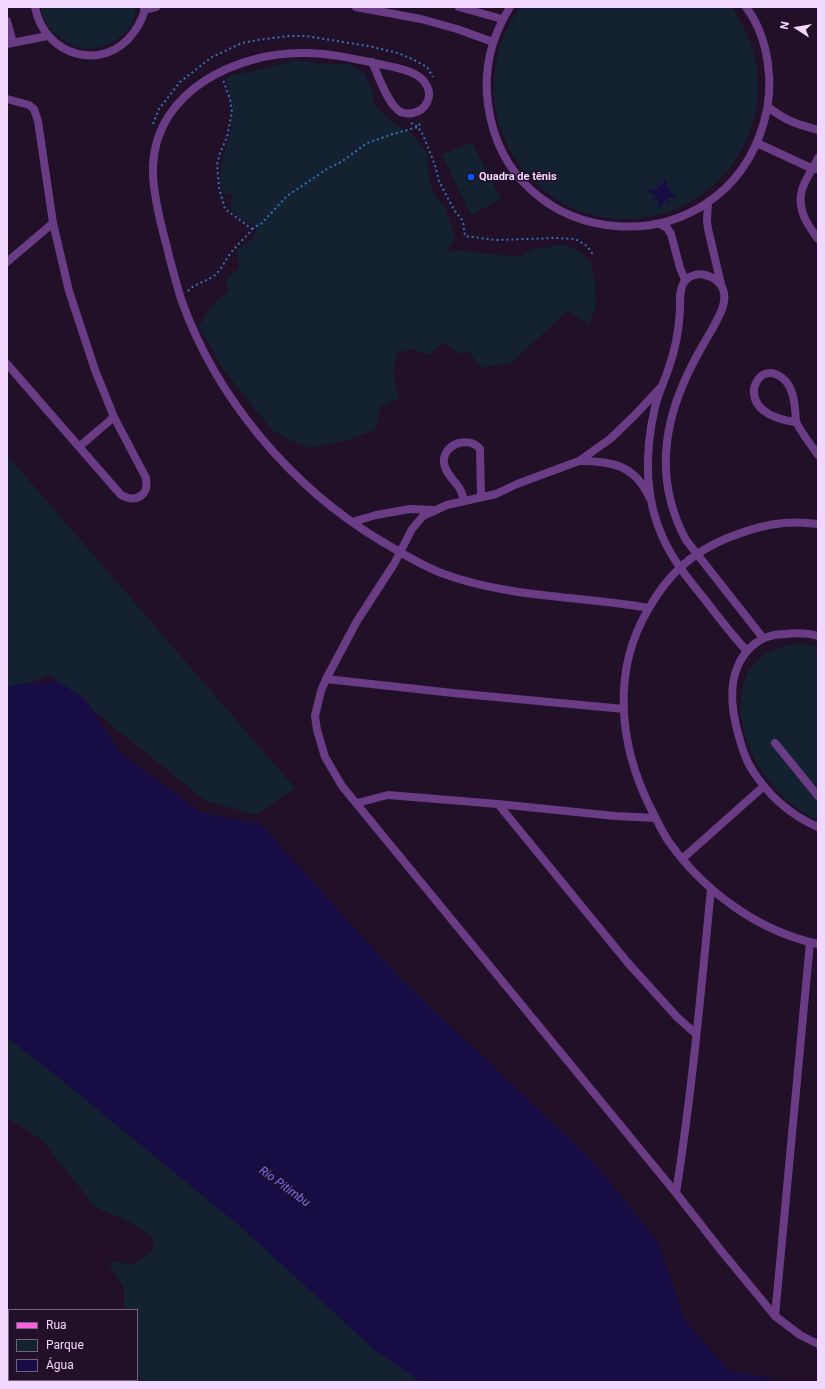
<!DOCTYPE html>
<meta charset="utf-8">
<style>
body{margin:0}
#map{position:relative;width:825px;height:1389px;overflow:hidden;background:#211027;font-family:Roboto,sans-serif}
canvas{display:block}
.frame{position:absolute;inset:0;border:8px solid #f2d7fe;pointer-events:none}
.legend{position:absolute;left:8px;top:1309px;width:130px;height:72px;box-sizing:border-box;background:#211027;border:1px solid #75607d;margin:0;padding:5px 7px;list-style:none;font-size:12px;color:#f2d7fe}
.legend li{display:flex;align-items:center;gap:8px;height:20px}
.legend b{width:20px;border:1px solid #75607d}
.north{position:absolute;left:777px;top:8px;width:40px;height:40px;-webkit-text-stroke:3px #211027;paint-order:stroke;rotate:282deg;font-size:11px;font-weight:700;line-height:16px;text-align:center;color:#f2d7fe}
.north::after{content:'';display:block;margin:auto;width:14px;height:18px;background:#f2d7fe;clip-path:polygon(50% 0,100% 100%,50% 72%,0 100%)}
</style>
<div id="map">
<canvas width="825" height="1389"></canvas>
<div class="frame"></div>
<ul class="legend">
<li><b style="height:5px;background:#fb61dc"></b>Rua</li>
<li><b style="height:11px;background:#132131"></b>Parque</li>
<li><b style="height:11px;background:#180c44"></b>Água</li>
</ul>
<div class="north">N</div>
</div>
<script>
const g = document.querySelector('canvas').getContext('2d');
g.lineJoin = 'round';
function paint(path, color) {
  g.fillStyle = color;
  g.fill(path, 'evenodd');
}
function trace(path, color, width, dash) {
  g.strokeStyle = color;
  g.lineWidth = width;
  g.lineCap = dash ? 'butt' : 'round';
  g.setLineDash(dash || []);
  g.stroke(path);
}
function drawText(font, color, halo, rows, align = 'center') {
  g.font = font + ' Roboto,sans-serif';
  g.lineWidth = 3;
  g.setLineDash([]);
  g.textBaseline = 'middle';
  g.strokeStyle = halo;
  g.fillStyle = color;
  for (const [text, x, y, turn = 0] of rows) {
    g.save();
    g.translate(x, y);
    g.rotate((+turn || 0) * Math.PI / 180);
    g.textAlign = isNaN(turn) ? turn : align;
    if (halo) g.strokeText(text, 0, 0);
    g.fillText(text, 0, 0);
    g.restore();
  }
}
paint(new Path2D(`
 M42,7H137C135,13 134,19 131,25C121,42 96,53 76,47C69,45 61,38 55,34C48,27 41,18 42,7Z
 M521,7H732C743,24 752,42 756,62C770,142 710,217 628,219C599,220 570,211 547,193C523,174 505,148 498,119C489,80 496,38 521,7Z
 M295,60L321,64H349L365,74L373,93L375,106L398,126L411,133L426,151L430,183L435,196L446,209L455,238L447,251H464L520,257L533,249L545,248L560,244L576,249L590,260L595,280L596,306L589,325L568,311L511,363L481,368L469,352L460,354L443,342L429,355L413,349L397,353L393,374L399,398L381,406L375,430L344,441L311,448L289,440L272,430L223,369L199,326L212,305L228,292L226,279L239,268L237,249L252,240L256,231L253,224L245,222L230,210L232,195C230,195 226,194 224,193C211,184 231,137 232,125C233,109 231,94 226,79L232,75L264,69Z
 M472,142L501,199L471,215L442,155Z
 M7,455L295,788L256,815L206,801L49,675L7,692Z
 M801,644L818,647V821C795,810 775,791 761,770C730,722 728,647 801,644Z
 M7,1038L42,1064L240,1226L375,1350L421,1382H116L114,1380H137V1310H124V1288L108,1262L134,1264L154,1249L153,1238L130,1222L95,1207L41,1139L7,1118Z
 M7,1354L9,1356V1380H37L39,1382H7Z`), '#132131');
paint(new Path2D(`
 M666,178L667,189L674,186L669,191L678,197L667,198L670,205L665,200L659,209L658,198L651,201L656,196L647,190L658,189L656,182L660,187Z
 M57,681L85,699L121,753L201,812L261,824L399,977L593,1161L658,1242L685,1321L730,1371L771,1378L774,1382H421L375,1350L240,1226L42,1064L7,1038V688L13,685Z`), '#180c44');
trace(new Path2D(`
 M411,123L418,127L423,135L435,165L439,181L454,210L463,221L465,236L496,240L555,238L575,239L587,246L594,256
 M153,124L159,109L180,82L212,57L242,43L258,40L288,36H306L368,46L398,53L412,59L427,67L433,77
 M252,229L262,223L287,196L327,169L341,162L367,143L393,134L418,127L422,121
 M188,291C195,283 206,282 215,275C222,269 225,260 231,253C237,244 246,238 252,229L225,209L219,188L217,165L220,153L227,137L232,112L230,99L223,80`), '#3372b6', 2, [2, 3]);
trace(new Path2D(`
 M35,7C44,56 104,74 134,32C139,25 144,16 145,7
 M356,7L421,19L457,29L493,42
 M459,7L502,19
 M510,7C492,36 483,69 488,104C508,257 722,271 764,122C775,85 769,38 746,7
 M144,10L156,7
 M7,21L13,43
 M7,44L47,36
 M372,62C378,75 387,101 397,109C401,114 407,114 413,113C425,111 433,97 427,86C419,69 391,67 374,63C351,58 328,53 304,53C238,52 156,90 153,166C152,191 160,222 167,247C171,265 176,282 181,299C216,398 291,487 381,541C402,553 422,566 444,574C510,598 581,596 649,608
 M7,99L29,105L34,109L38,121L53,223L69,291L95,370L114,417L146,478C149,496 136,503 121,495L7,364
 M768,107C786,121 796,124 818,130
 M757,143L813,169H817
 M818,158C814,166 809,174 805,182C794,204 805,222 818,239
 M708,202L707,221L708,229L721,284
 M660,224L667,228L671,234L680,268L685,280
 M7,262L53,223
 M661,387L635,415L610,439L579,461L517,484L496,494L447,505L423,516L412,529L394,564L357,621L326,679L321,691L315,716L317,730L325,757L342,786L676,1193L723,1253L775,1316L800,1335L818,1344
 M796,422C780,420 755,413 754,393C753,387 757,380 761,376C765,373 771,372 775,374C790,379 794,395 795,409C796,413 795,418 796,421C798,428 813,448 818,455
 M80,446L114,417
 M580,461C611,461 635,465 649,497
 M464,501C463,497 462,493 460,489C455,481 445,473 444,463C442,444 469,435 480,449L481,497
 M352,522L376,515L410,509L433,510
 M818,524C784,519 757,526 725,539C690,554 668,575 649,608C611,671 619,745 651,809C657,820 662,832 669,842C705,892 758,931 818,944
 M818,636C808,633 795,633 785,634C772,634 761,638 752,646C726,670 730,706 739,737C742,748 745,758 751,768C767,794 790,815 818,827
 M747,651C732,635 719,618 706,601C690,581 673,561 663,538C644,497 645,450 655,407C658,394 664,382 668,370C675,351 679,330 680,310C680,300 679,290 684,282C695,268 717,275 723,289C725,295 725,300 723,306C721,314 717,319 714,326C704,343 693,361 685,380C661,433 658,488 686,540L763,638
 M326,679L453,693L624,709
 M775,743L818,796
 M357,803L388,795L498,804L615,816L655,818
 M498,804L628,963L677,1017L696,1034
 M682,859L764,786
 M676,1193C692,1092 701,991 711,889
 M775,1316L810,942`), '#693c85', 8);
trace(new Path2D(`
 M7,1314L9,1315
 M7,1333L9,1335
 M61,1380L63,1382
 M85,1380L87,1382`), '#fb61dc', 10);
for (const [x, y, r, color] of [
 [471,177,4,"#0856f9"]
]) {
  const dot = new Path2D();
  dot.arc(x, y, r, 0, 2 * Math.PI);
  g.fillStyle = color;
  g.fill(dot);
  trace(dot, '#211027', 1.5);
}
drawText('bold 11px', '#f2d7fe', '#211027', [
 ["Quadra de tênis",479,177]
], 'left');
drawText('italic 12px', '#7570fb', '#211027', [
 ["Rio Pitimbu",284,1187,36]
]);
</script>
